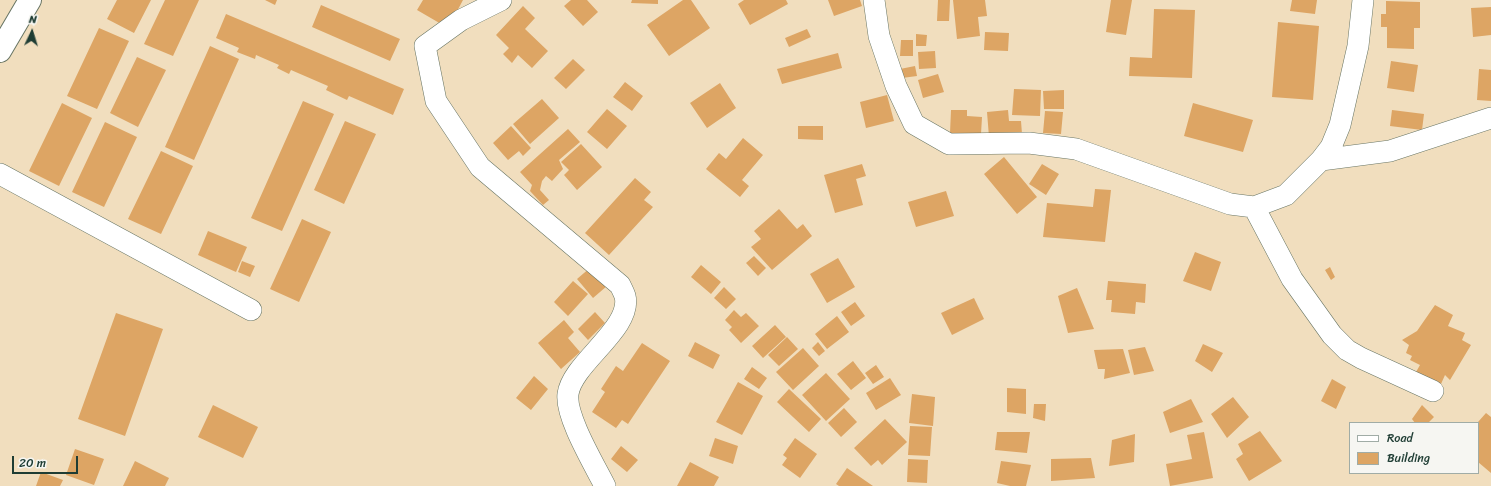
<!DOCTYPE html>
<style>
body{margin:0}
#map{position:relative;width:1491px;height:486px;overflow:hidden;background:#f1debe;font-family:Sriracha,sans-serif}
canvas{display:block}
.legend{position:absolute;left:1349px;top:422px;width:130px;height:52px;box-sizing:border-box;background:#f6f6f2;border:1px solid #a0aca6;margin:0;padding:5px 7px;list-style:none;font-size:12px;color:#1f3d34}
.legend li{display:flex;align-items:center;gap:8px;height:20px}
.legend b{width:20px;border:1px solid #a0aca6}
.north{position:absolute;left:12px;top:12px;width:40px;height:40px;-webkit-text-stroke:3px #f6f6f2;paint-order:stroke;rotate:4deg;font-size:11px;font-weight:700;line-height:16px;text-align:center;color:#1f3d34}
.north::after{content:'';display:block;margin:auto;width:14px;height:18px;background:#1f3d34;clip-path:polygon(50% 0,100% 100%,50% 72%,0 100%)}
.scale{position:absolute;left:12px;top:456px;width:66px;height:18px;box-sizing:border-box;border:2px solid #1f3d34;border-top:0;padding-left:5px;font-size:12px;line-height:14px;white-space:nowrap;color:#1f3d34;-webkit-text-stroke:3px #f6f6f2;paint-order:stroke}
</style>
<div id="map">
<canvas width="1491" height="486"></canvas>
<ul class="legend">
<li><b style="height:5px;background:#fff"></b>Road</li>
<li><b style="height:11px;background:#dda564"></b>Building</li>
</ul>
<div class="north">N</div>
<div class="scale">20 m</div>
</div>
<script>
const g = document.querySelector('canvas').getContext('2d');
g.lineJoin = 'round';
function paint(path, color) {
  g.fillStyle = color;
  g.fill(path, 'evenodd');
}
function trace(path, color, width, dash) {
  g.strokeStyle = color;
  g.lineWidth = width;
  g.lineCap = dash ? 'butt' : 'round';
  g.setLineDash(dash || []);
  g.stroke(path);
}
paint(new Path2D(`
 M117,0H151L134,33L107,19Z
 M165,0H199L173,56L144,44Z
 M265,0H277L275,5Z
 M423,0H463L448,28L417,10Z
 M571,0H587L598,12L583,26L564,6Z
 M632,0H658V4L631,3Z
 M683,0H691L710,28L669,56L647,25Z
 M744,0H786L788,4L750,25L738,4Z
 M828,0H860L862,6L834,16Z
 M938,0H950L949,21H937Z
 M953,0H985L987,16L978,17L980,36L957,39Z
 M1111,0H1132L1126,35L1106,32Z
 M1292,0H1317L1315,14L1290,11Z
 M1386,1L1420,2V28H1414V49L1387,48V27H1381V14H1386Z
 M321,5L400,39L390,61L312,27Z
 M523,6L535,18L525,29L548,51L532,68L518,55L512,63L503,54L509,48L496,35Z
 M1491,7V35L1473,37L1471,8Z
 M1154,9L1195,10L1192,78L1129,76L1130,57L1152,58Z
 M226,14L404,89L393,115L349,96L347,100L326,90L328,86L291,70L289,74L277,68L279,65L256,55L255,59L237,52L239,48L216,38Z
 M1278,22L1319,26L1313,100L1272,97Z
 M99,28L129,41L97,109L67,96Z
 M807,29L811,37L789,47L785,38Z
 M985,32L1009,33L1008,51L984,50Z
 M916,34L927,35L926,46H916Z
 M901,40H913V56H900Z
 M210,46L239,59L194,160L165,147Z
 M935,51L936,68L919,69L918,52Z
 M838,53L842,68L782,84L777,69Z
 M137,57L166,70L138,127L110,113Z
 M573,59L585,70L566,89L554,78Z
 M1391,61L1418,65L1414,92L1387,88Z
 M915,66L917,76L902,78L900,69Z
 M1479,69L1491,70V101L1477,100Z
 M938,74L944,92L923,98L918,80Z
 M625,82L643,96L632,111L613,97Z
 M720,83L736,108L707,128L690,103Z
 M1014,89L1041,90L1040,116L1012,115Z
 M1064,90V109H1044L1043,91Z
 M887,95L894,121L866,128L860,102Z
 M542,99L559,118L530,144L513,124Z
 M303,101L334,114L282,231L251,218Z
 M62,103L92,118L59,186L29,171Z
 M1193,103L1253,120L1243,152L1184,136Z
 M607,109L627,126L607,149L587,132Z
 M951,110H967V116L982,117L981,134L950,133Z
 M1008,110L1009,121H1021L1022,134L989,137L987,112Z
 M1392,110L1424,114L1422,130L1390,126Z
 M1045,111L1063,112L1061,134L1043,133Z
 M345,121L376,134L344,204L314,190Z
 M105,122L137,137L104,207L72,192Z
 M511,126L531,148L523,156L519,151L508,160L493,143Z
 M798,126H823V140L798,139Z
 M568,129L580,142L559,160L563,169L552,181L546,176L542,181L540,190L549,200L543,205L530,191L532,185L520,172Z
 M743,138L763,155L742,180L749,186L740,197L706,169L719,153L726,159Z
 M581,144L602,167L577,190L564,175L569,170L561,162Z
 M161,151L193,166L161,234L128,219Z
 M1004,157L1037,197L1017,214L984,174Z
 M862,164L866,176L856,179L863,205L835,213L824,175Z
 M1042,164L1059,174L1046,195L1029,184Z
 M635,178L651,192L644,200L653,207L609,255L585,233Z
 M1095,189L1111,190L1105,242L1043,237L1047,203L1093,207Z
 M946,191L954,216L916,227L908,202Z
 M779,209L797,229L803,224L812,236L772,270L751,247L761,239L754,231Z
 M302,219L331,232L299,302L270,289Z
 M208,231L247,247L236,272L198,255Z
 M1195,252L1221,262L1211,291L1183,281Z
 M754,256L766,268L758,276L746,263Z
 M838,258L855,287L827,303L810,274Z
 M242,261L255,266L250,277L238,272Z
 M701,265L721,282L711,294L691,277Z
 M591,267L607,286L593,298L577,279Z
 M1330,267L1335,277L1331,280L1325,270Z
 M573,281L588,294L568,316L554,302Z
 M1108,281L1146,284L1145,303L1136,302L1135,314L1111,312L1112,300H1106Z
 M724,287L736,299L726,309L714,298Z
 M1077,288L1094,329L1068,333L1058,296Z
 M974,298L984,319L952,335L941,313Z
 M855,302L865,316L851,326L841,312Z
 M1435,305L1453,315L1448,326L1465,333L1462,340L1471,345L1450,380L1445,375L1441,384L1416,372L1420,365L1410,360L1412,356L1406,353L1409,345L1402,340L1417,331Z
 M734,310L741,317L746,313L759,326L741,343L729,330L732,327L725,320Z
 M595,312L605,323L588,340L578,329Z
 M116,313L163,329L125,436L78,419Z
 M837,316L849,332L827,349L815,334Z
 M564,320L574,332L568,338L580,352L561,369L538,343Z
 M775,325L786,337L763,358L752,346Z
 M787,337L798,349L779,366L768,355Z
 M695,342L720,355L713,369L688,356Z
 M818,342L825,351L819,356L812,348Z
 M642,343L670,361L628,424L622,420L616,428L592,412L605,392L601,389L616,366L623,371Z
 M1203,344L1223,353L1212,372L1195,361Z
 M1145,347L1154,371L1134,375L1128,350Z
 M803,348L819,366L793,390L776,372Z
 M1123,349L1130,373L1104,379L1105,369H1098L1094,350Z
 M853,361L866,378L851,390L837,374Z
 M876,365L884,377L873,384L865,373Z
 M752,367L767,378L759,389L744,379Z
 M826,373L850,399L826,421L802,395Z
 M534,376L548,389L531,410L516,398Z
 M890,378L901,395L876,410L866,393Z
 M1332,379L1346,387L1336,409L1321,401Z
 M738,382L763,396L742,435L716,422Z
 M1007,388L1026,389V414L1007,412Z
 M789,389L821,419L809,432L777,402Z
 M912,394L935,397L933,426L909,423Z
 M1233,397L1249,417L1227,438L1211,414Z
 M1191,399L1203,422L1170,433L1163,412Z
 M1034,404H1046L1045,421L1033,418Z
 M213,405L258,427L243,458L198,437Z
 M1422,405L1434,417L1428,423H1415L1412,419Z
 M844,408L857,422L841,437L828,423Z
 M1486,413L1491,417V473L1478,462V422Z
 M885,419L907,442L882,465L878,460L871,466L854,448Z
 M910,426L932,427L930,456L908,455Z
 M1260,431L1282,461L1249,481L1236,459L1243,454L1238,444Z
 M997,432H1030L1027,453L995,450Z
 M1204,432L1213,478L1170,486L1166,464L1192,459L1187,435Z
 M1135,434L1134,462L1109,466L1112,440Z
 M715,438L738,446L733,464L709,456Z
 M795,438L817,454L800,478L782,465L787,458L783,455Z
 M621,446L638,460L627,472L611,459Z
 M75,449L104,459L94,485L66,475Z
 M1091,458L1095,478L1051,481V459Z
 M908,459L928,460L927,483L907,482Z
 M135,461L169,478L165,486H123Z
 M1001,461L1031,465L1026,486H1010L997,483Z
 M690,462L719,477L714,486H677Z
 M847,468L873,486H839L836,484Z
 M41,472L63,480L60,486H36Z`), '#dda564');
const street = new Path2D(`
 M501,0L461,20L425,46L436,101L480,167L620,285C622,289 624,293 625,296C633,328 572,363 568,394C565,416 594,464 605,486
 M874,0L879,36L896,86L914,124L949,144L1029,143L1076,149L1230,204L1254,207L1286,195L1321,160L1331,147L1340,125L1358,46L1363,0
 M1321,160L1390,151L1491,118
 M0,174L251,310
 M1254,207L1292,279L1332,335L1347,350L1361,358L1433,391`);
const secondary = new Path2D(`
 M0,51L30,0`);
trace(street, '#687564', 22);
trace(secondary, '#687564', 24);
trace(street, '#fff', 21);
trace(secondary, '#fff', 22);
</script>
